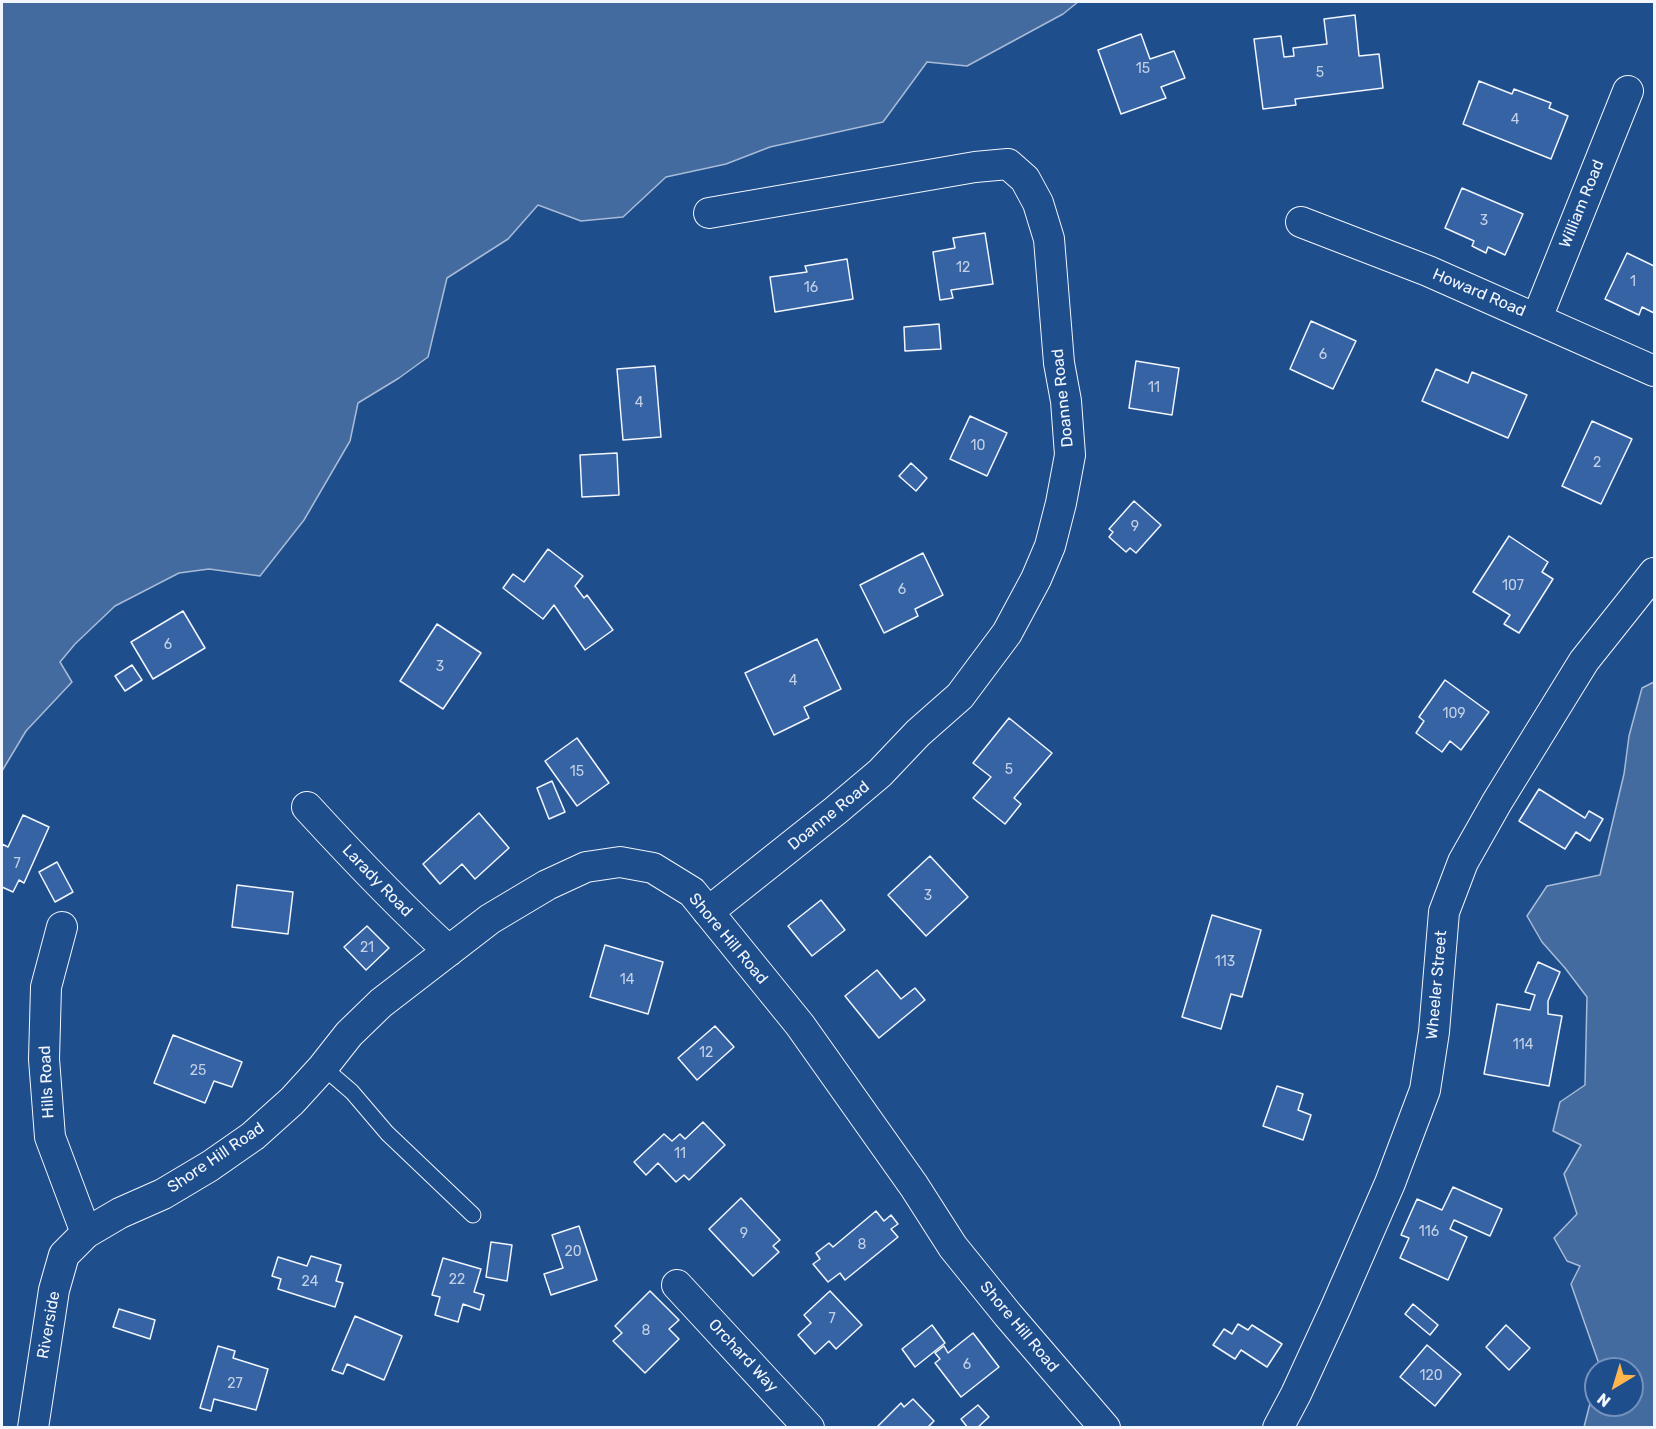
<!DOCTYPE html>
<style>
body{margin:0}
#map{position:relative;width:1656px;height:1429px;overflow:hidden;background:#1f4e8c;font-family:Rubik,sans-serif}
canvas{display:block}
.frame{position:absolute;inset:0;border:3px solid #f2f6ff;pointer-events:none}
.north{position:absolute;left:1584px;top:1357px;width:60px;height:60px;box-sizing:border-box;background:#1f4e8c;border:2px solid #7391ba;border-radius:50%;rotate:218deg;font-size:16px;font-weight:700;line-height:24px;text-align:center;color:#f2f6ff}
.north::after{content:'';display:block;margin:auto;width:21px;height:27px;background:#ffb74d;clip-path:polygon(50% 0,100% 100%,50% 72%,0 100%)}
</style>
<div id="map">
<canvas width="1656" height="1429"></canvas>
<div class="frame"></div>
<div class="north">N</div>
</div>
<script>
const g = document.querySelector('canvas').getContext('2d');
g.lineJoin = 'round';
function paint(path, color) {
  g.fillStyle = color;
  g.fill(path, 'evenodd');
}
function trace(path, color, width, dash) {
  g.strokeStyle = color;
  g.lineWidth = width;
  g.lineCap = dash ? 'butt' : 'round';
  g.setLineDash(dash || []);
  g.stroke(path);
}
function drawText(font, color, halo, rows, align = 'center') {
  g.font = font + ' Rubik,sans-serif';
  g.lineWidth = 4.5;
  g.setLineDash([]);
  g.textBaseline = 'middle';
  g.strokeStyle = halo;
  g.fillStyle = color;
  for (const [text, x, y, turn = 0] of rows) {
    g.save();
    g.translate(x, y);
    g.rotate((+turn || 0) * Math.PI / 180);
    g.textAlign = isNaN(turn) ? turn : align;
    if (halo) g.strokeText(text, 0, 0);
    g.fillText(text, 0, 0);
    g.restore();
  }
}
const water = new Path2D(`
 M2,2H1078L1063,14L967,66L927,62L883,122L770,147L726,164L666,177L623,217L581,221L538,205L508,239L447,278L428,357L399,378L358,403L350,441L304,520L260,576L209,569L179,573L115,606L75,644L60,662L72,682L26,731L2,771Z
 M1654,682V1427H1584L1596,1380V1405H1632V1369H1598L1599,1364L1571,1284L1580,1266L1567,1261L1554,1238L1577,1214L1564,1174L1581,1145L1553,1131L1560,1102L1585,1085L1587,997L1565,968L1542,942L1527,916L1547,886L1600,875L1624,774L1629,736L1642,688Z`);
paint(water, '#446ba0');
trace(water, '#a8bbd7', 1.5);
const building = new Path2D(`
 M1355,15L1359,56L1379,54L1383,88L1295,99L1296,105L1263,109L1254,39L1281,36L1284,57L1294,56L1293,48L1327,44L1324,19Z
 M1141,34L1150,59L1174,51L1185,78L1161,87L1166,98L1121,114L1098,50Z
 M1479,81L1512,94L1514,89L1551,103L1549,108L1568,116L1551,159L1463,124Z
 M1462,188L1523,214L1505,255L1488,247L1486,253L1472,246L1474,241L1445,228Z
 M985,233L993,284L951,290L953,298L940,300L933,252L955,248L953,238Z
 M1627,253L1654,266V313L1642,307L1639,315L1605,299Z
 M847,259L853,299L775,312L770,277L807,272L805,266Z
 M1311,321L1356,341L1333,389L1290,369Z
 M939,324L941,349L905,351L904,327Z
 M1136,361L1179,368L1172,415L1129,408Z
 M655,366L661,437L623,440L617,369Z
 M1436,369L1468,383L1472,372L1527,395L1508,438L1422,401Z
 M970,416L1007,433L987,476L950,459Z
 M1592,421L1632,439L1601,504L1562,486Z
 M617,453L619,495L582,497L580,455Z
 M911,463L927,478L916,491L899,476Z
 M1134,501L1161,525L1136,553L1130,548L1126,552L1109,537L1113,532L1109,529Z
 M1509,536L1548,562L1542,572L1553,579L1519,633L1504,624L1510,615L1473,592Z
 M548,549L583,576L575,586L584,598L587,595L613,630L585,650L554,605L543,619L503,588L513,574L524,582Z
 M923,553L943,595L915,609L918,616L884,633L860,585Z
 M183,611L205,648L153,679L131,642Z
 M437,624L481,653L443,709L400,681Z
 M817,639L841,689L804,707L809,718L774,735L745,673Z
 M132,665L142,680L125,691L115,676Z
 M1445,680L1489,712L1461,750L1450,741L1442,752L1416,733L1424,721L1419,717Z
 M1009,718L1052,753L1014,798L1021,804L1005,824L973,798L991,777L973,763Z
 M577,738L609,783L577,806L545,761Z
 M552,781L565,812L549,819L537,788Z
 M1539,789L1585,818L1589,811L1603,819L1590,841L1576,832L1565,849L1519,821Z
 M479,813L509,848L475,879L462,864L440,884L423,864Z
 M23,815L49,827L24,883L19,880L13,892L2,887V844L8,847Z
 M930,856L968,897L926,936L888,895Z
 M57,862L73,892L55,902L39,872Z
 M237,885L293,892L288,934L232,927Z
 M821,900L845,930L812,956L788,926Z
 M1212,915L1261,930L1242,997L1231,994L1221,1029L1182,1017Z
 M367,926L389,948L366,970L344,947Z
 M605,945L663,962L648,1014L590,997Z
 M1538,962L1560,972L1548,1001V1014L1562,1016L1549,1086L1484,1074L1497,1004L1530,1010L1535,995L1525,992Z
 M877,970L901,999L915,988L925,1000L879,1038L845,996Z
 M715,1026L734,1047L697,1080L678,1058Z
 M173,1035L242,1062L232,1087L214,1081L205,1103L154,1083Z
 M1277,1086L1303,1094L1298,1110L1311,1115L1303,1140L1263,1126Z
 M703,1122L725,1145L689,1180L684,1175L676,1182L658,1163L646,1175L634,1162L664,1134L672,1141L680,1134L685,1139Z
 M1453,1187L1502,1209L1490,1236L1454,1220L1450,1229L1467,1237L1448,1280L1400,1258L1409,1238L1401,1235L1417,1199L1442,1210Z
 M741,1198L780,1240L773,1246L779,1252L753,1276L709,1229Z
 M876,1211L884,1221L891,1215L898,1224L891,1229L898,1237L845,1280L840,1273L828,1282L813,1264L820,1259L816,1253L829,1243L833,1247Z
 M579,1226L597,1280L551,1295L544,1274L563,1268L552,1235Z
 M491,1242L512,1245L507,1281L486,1277Z
 M311,1256L341,1265L336,1281L343,1283L335,1307L278,1289L281,1279L272,1276L278,1257L307,1266Z
 M443,1258L481,1269L474,1292L484,1295L480,1310L463,1304L458,1322L435,1315L440,1297L432,1295Z
 M650,1291L679,1320L669,1329L679,1339L645,1373L613,1341L622,1333L615,1326Z
 M830,1291L862,1325L836,1349L829,1341L815,1354L798,1335L811,1323L804,1315Z
 M1413,1304L1438,1325L1430,1335L1405,1314Z
 M119,1309L155,1320L150,1339L113,1327Z
 M355,1316L402,1336L384,1380L347,1364L343,1374L332,1370Z
 M1238,1324L1248,1330L1252,1325L1282,1344L1267,1367L1241,1350L1235,1359L1213,1345L1224,1329L1232,1334Z
 M932,1325L945,1343L915,1367L902,1349Z
 M1506,1325L1530,1348L1509,1370L1486,1347Z
 M973,1333L999,1367L961,1397L935,1363L940,1359L935,1353L944,1346L948,1353Z
 M1427,1345L1461,1374L1435,1406L1400,1377Z
 M218,1346L235,1351L233,1358L268,1369L256,1410L214,1399L211,1411L200,1408Z
 M913,1399L934,1421L927,1428H876L901,1403L904,1407Z
 M978,1405L989,1417L977,1428H968L961,1419Z`);
paint(building, '#3563a3');
trace(building, '#f2f6ff', 1.5);
const lane = new Path2D(`
 M323,1067L352,1092L387,1133L473,1215`);
const street = new Path2D(`
 M1301,222L1428,271L1654,371
 M1537,318L1628,91
 M307,807C353,857 399,906 449,951
 M708,912L835,811L880,773L918,733L960,696L1007,633L1036,579L1050,546L1061,503L1070,455L1066,401L1059,363L1049,239L1038,203L1025,179L1008,164L975,167L709,213
 M62,927L46,987L44,1059L50,1137L86,1233
 M677,1285L809,1428
 M33,1428L54,1290L64,1255L86,1233L120,1213L163,1194L210,1166L253,1136L292,1101L323,1067L349,1034L381,1003L490,919L547,885L586,867L620,862L653,868L692,892L800,1025L914,1186L953,1247L1008,1315L1105,1428
 M1278,1428L1296,1394L1336,1307L1390,1183L1425,1090L1434,1032L1444,912L1463,862L1497,802L1584,661L1654,573`);
trace(lane, '#f2f6ff', 17);
trace(street, '#f2f6ff', 32);
trace(lane, '#1f4e8c', 15);
trace(street, '#1f4e8c', 30);
drawText('14px', '#c3d1e8', null, [
 ["15",1143,69],
 ["5",1320,73],
 ["4",1515,120],
 ["3",1484,221],
 ["12",963,268],
 ["1",1633,282],
 ["16",811,288],
 ["6",1323,355],
 ["11",1154,388],
 ["4",639,403],
 ["10",978,446],
 ["2",1597,463],
 ["9",1135,527],
 ["107",1513,586],
 ["6",902,590],
 ["6",168,645],
 ["3",440,667],
 ["4",793,681],
 ["109",1454,714],
 ["5",1009,770],
 ["15",577,772],
 ["7",17,864],
 ["3",928,896],
 ["21",367,948],
 ["113",1225,962],
 ["14",627,980],
 ["114",1523,1045],
 ["12",706,1053],
 ["25",198,1071],
 ["11",680,1154],
 ["116",1429,1232],
 ["9",744,1234],
 ["8",862,1245],
 ["20",573,1252],
 ["22",457,1280],
 ["24",310,1282],
 ["7",832,1319],
 ["8",646,1331],
 ["6",967,1365],
 ["120",1431,1376],
 ["27",235,1384]
]);
drawText('16px', '#f2f6ff', '#1f4e8c', [
 ["William Road",1582,204,-68],
 ["Howard Road",1479,293,23],
 ["Doanne Road",1063,398,-96],
 ["Doanne Road",829,816,-39],
 ["Larady Road",377,881,46],
 ["Shore Hill Road",728,939,50],
 ["Wheeler Street",1437,985,-85],
 ["Hills Road",47,1082,-93],
 ["Shore Hill Road",216,1158,-34],
 ["Riverside",49,1325,-80],
 ["Shore Hill Road",1019,1327,50],
 ["Orchard Way",743,1356,47]
]);
</script>
